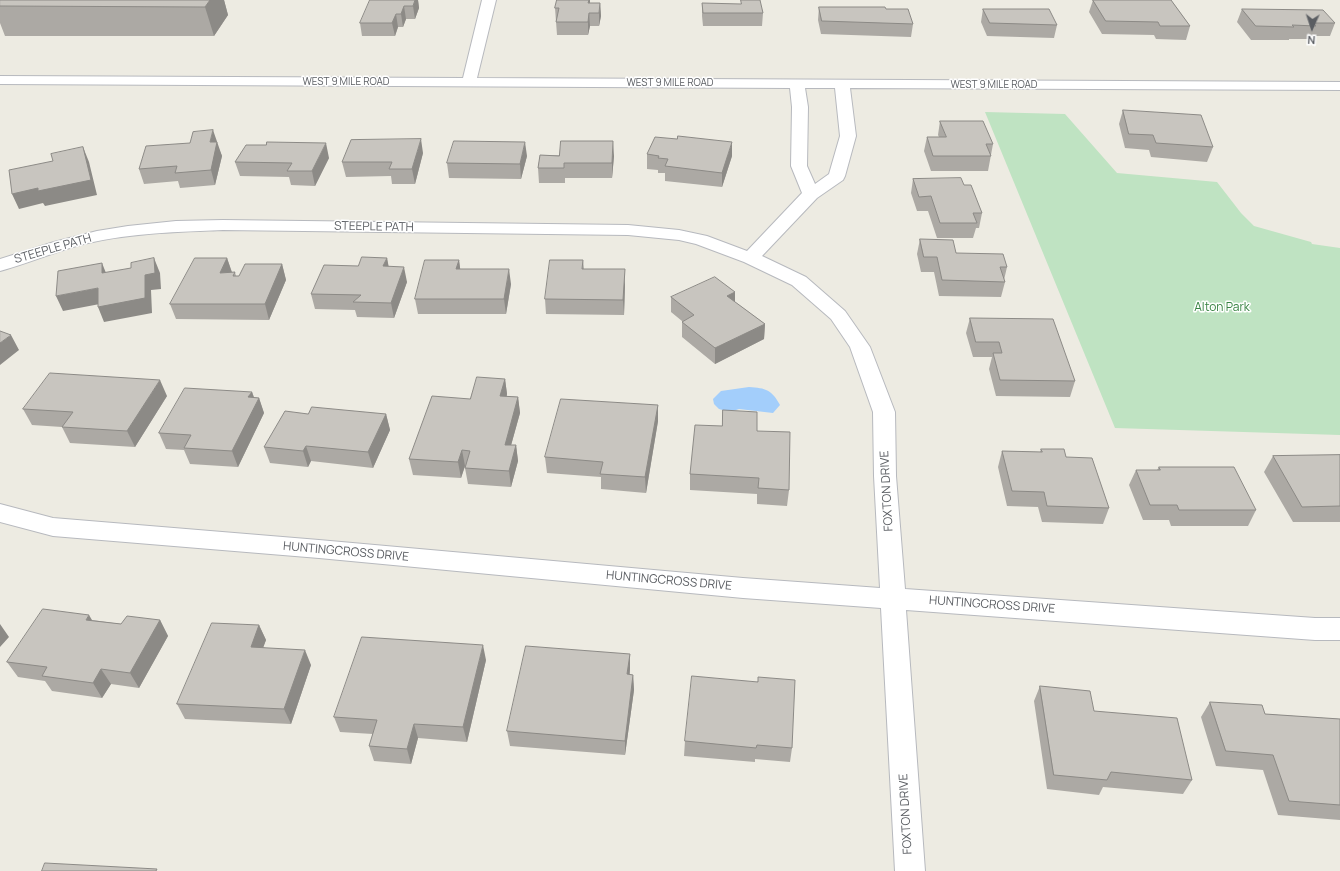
<!DOCTYPE html>
<style>
body{margin:0}
#map{position:relative;width:1340px;height:871px;overflow:hidden;background:#edebe2;font-family:Manrope,sans-serif}
canvas{display:block}
.north{position:absolute;left:1292px;top:8px;width:40px;height:40px;-webkit-text-stroke:3px #fff;paint-order:stroke;rotate:183deg;font-size:11px;font-weight:700;line-height:16px;text-align:center;color:#5a5d62}
.north::after{content:'';display:block;margin:auto;width:14px;height:18px;background:#5a5d62;clip-path:polygon(50% 0,100% 100%,50% 72%,0 100%)}
</style>
<div id="map">
<canvas width="1340" height="871"></canvas>
<div class="north">N</div>
</div>
<script>
const g = document.querySelector('canvas').getContext('2d');
g.lineJoin = 'round';
function paint(path, color) {
  g.fillStyle = color;
  g.fill(path, 'evenodd');
}
function trace(path, color, width, dash) {
  g.strokeStyle = color;
  g.lineWidth = width;
  g.lineCap = dash ? 'butt' : 'round';
  g.setLineDash(dash || []);
  g.stroke(path);
}
function drawText(font, color, halo, rows, align = 'center') {
  g.font = font + ' Manrope,sans-serif';
  g.lineWidth = 3;
  g.setLineDash([]);
  g.textBaseline = 'middle';
  g.strokeStyle = halo;
  g.fillStyle = color;
  for (const [text, x, y, turn = 0] of rows) {
    g.save();
    g.translate(x, y);
    g.rotate((+turn || 0) * Math.PI / 180);
    g.textAlign = isNaN(turn) ? turn : align;
    if (halo) g.strokeText(text, 0, 0);
    g.fillText(text, 0, 0);
    g.restore();
  }
}
paint(new Path2D(`
 M985,112L1065,114L1117,173L1217,182L1241,213L1254,226L1311,242L1312,244L1340,248V435L1115,428Z`), '#bfe3c2');
paint(new Path2D(`
 M749,387C766,388 772,390 780,405L773,413L739,409L730,412L719,409L714,404L713,399L721,391Z`), '#a3cefb');
const minor = new Path2D(`
 M482,0H496L477,78L1340,82V90L850,88L856,136L845,176L843,180L817,198L762,256L806,277L845,311L870,347L895,412L896,476L905,589L1315,618H1340V640H1315L906,610L925,871H895L881,608L743,598L319,558L53,536L0,522V504L53,518L319,540L743,578L880,588L874,476L873,412L850,347L831,319L792,285L744,262L696,244L679,240L628,235L223,230C178,232 132,233 88,243C58,250 30,263 0,271V259L54,242L97,231L128,226L176,221L223,220L628,225L679,230L707,236L747,251L802,193L791,166L792,107L790,88L0,84V76L463,78ZM805,88H835L840,136L829,174L815,184L807,166L808,107Z`);
trace(minor, '#b7b9be', 2);
paint(minor, '#fff');
paint(new Path2D(`
 M0,0H224L228,15L214,36H5L0,23Z
 M418,0L419,8L415,19H406L403,27H398L395,36H362L360,23Z
 M557,0H590V3H600L601,16L599,26H590L588,35H557L555,8Z
 M1093,0H1171L1190,26L1186,40L1156,39L1154,35L1102,34L1089,12Z
 M702,3L763,13L762,26H703L702,16Z
 M819,7L886,9L913,24L911,37L821,34L818,20Z
 M983,9L1057,25L1054,38L987,36L981,22Z
 M1242,9L1335,23L1330,36H1312L1310,39H1289V40H1251L1237,22Z
 M1123,110L1213,147L1207,162L1151,157L1149,150L1125,148L1119,124Z
 M940,121L993,144L988,171H931L924,151L927,137H939L938,135Z
 M216,142L222,156L215,185L180,188L178,181L144,184L139,169Z
 M423,153L415,184H392L391,176L346,177L342,162Z
 M647,154L732,156L722,187L665,181V173H658V170L647,169Z
 M540,155L614,156L612,178H565V183H539L538,168Z
 M527,156L521,179L449,178L447,163Z
 M329,158L315,186L291,185L289,177L240,176L235,162Z
 M913,179L964,185L982,213L979,228H976L973,238H937L928,211H917L911,193Z
 M920,239L956,253L1007,267L1004,280L1005,282L1001,297L939,296L934,272H921L917,254Z
 M227,258L232,272H235L236,276H239L282,264L286,280L269,320L176,319L170,304Z
 M387,258L388,266L407,282L394,318L357,317L355,310L315,309L311,294L358,266Z
 M459,260L460,269L511,284L506,314H418L415,299Z
 M583,260L584,269L625,285L624,315L546,314L545,299Z
 M735,292V302L765,324L764,339L715,364L682,337V321L671,312V297Z
 M970,318L1075,381L1070,397L996,396L989,369L992,357H973L966,333Z
 M505,379L507,394V396L518,397L520,413L511,445H516L518,461L511,487L468,484L465,468L466,466H465L461,478L413,475L409,459L470,399Z
 M252,392L254,397L259,398L264,413L238,467L190,464L184,450L166,449L159,433Z
 M167,396L135,447L70,443L62,427L32,425L23,409Z
 M658,405V421L646,493L601,489V477L547,473L545,457Z
 M308,414H386L390,430L373,468L311,461L308,467L270,463L264,447Z
 M722,426L757,431L789,490L787,506L757,504V494L690,490V474Z
 M1041,449L1066,457L1109,508L1103,524L1042,522L1038,507L1007,506L998,467L1002,451L1040,452Z
 M1340,455V522H1293L1264,472L1273,456Z
 M1159,467L1256,510L1248,526H1171L1169,520H1143L1129,485L1136,470H1157Z
 M92,620L121,624L160,620L168,636L139,688L111,684L102,698L52,691L45,681L18,677L7,662Z
 M259,625L266,640L263,647L311,665L291,724L185,719L177,704Z
 M630,654V674L633,675L634,690L625,755L510,746L507,731Z
 M486,660L467,742L418,738L411,764L374,761L369,746L373,734L340,732L334,717Z
 M758,677L792,748L790,762L755,759V762L684,756L685,741L758,681Z
 M1040,686L1094,711L1192,780L1183,794L1103,787L1099,795L1047,789L1034,701Z
 M1210,702L1265,714L1340,719V820L1278,815L1263,770L1216,766L1201,717Z`), '#aca9a4');
paint(new Path2D(`
 M210,0H224L228,15L214,36L205,7Z
 M415,0H418L419,8L415,19L413,6Z
 M589,0H590V8L589,13L590,26L588,35V22Z
 M600,3L601,16L599,26V13Z
 M404,6L406,19L403,27L401,14Z
 M396,14L398,27L395,36L392,23Z
 M213,130L222,156L215,185L211,170L210,142Z
 M421,139L423,153L415,184L412,169Z
 M613,141L614,156L612,178V163Z
 M525,142L527,156L521,179L520,164Z
 M732,142V156L722,187V173Z
 M326,143L329,158L315,186L312,171Z
 M83,147L89,162L97,195L45,206L43,203L19,209L12,194Z
 M154,258L160,273L161,289L151,290L152,313L104,322L98,307L145,275Z
 M227,258L232,273H220Z
 M387,258L390,273L383,266Z
 M459,260L461,275L456,269Z
 M102,263L108,278L102,273Z
 M282,264L286,280L269,320L265,304Z
 M404,267L407,282L394,318L391,303Z
 M509,269L511,284L506,314L504,299Z
 M625,269V285L624,315L623,300Z
 M98,288L105,303L63,311L56,296Z
 M735,292V307L727,296Z
 M765,324L764,339L715,364V348Z
 M11,335L19,350L0,365V343Z
 M505,379L507,394L502,412L500,396Z
 M160,380L167,396L135,447L127,431Z
 M252,392L256,404L259,398L264,413L238,467L232,451L248,397Z
 M518,397L520,413L507,460L505,445Z
 M658,405V421L646,493L645,477Z
 M386,414L390,430L373,468L368,452Z
 M516,445L518,461L511,487L509,471Z
 M306,446L311,461L308,467L303,451Z
 M462,450L465,466L461,478L458,462Z
 M89,615L98,630L86,620Z
 M160,620L168,636L139,688L130,673Z
 M0,624L9,637L0,647Z
 M259,625L266,640L258,662L251,647Z
 M483,645L486,660L467,742L463,727Z
 M305,650L311,665L291,724L284,709Z
 M630,654V669L627,689V674Z
 M101,669L111,684L102,698L93,683Z
 M633,675L634,690L625,755V741Z
 M414,724L418,738L411,764L407,749Z`), '#8c8a86');
const building = new Path2D(`
 M0,0H210L205,7L0,6Z
 M370,0H415L413,6H404L401,14H396L392,23H360Z
 M557,0H589L588,3H600L599,13H589L588,22H556L559,8H555Z
 M741,0H760L763,13H703L702,3L741,4Z
 M1093,0H1171L1190,26H1160L1158,22L1106,21Z
 M819,7H885L886,9H908L913,24L822,21Z
 M983,9H1049L1057,25L990,23Z
 M1242,9L1323,10L1335,23H1313L1316,26L1292,25L1294,27L1256,26Z
 M1123,110L1201,115L1213,147L1156,143L1153,135L1129,134Z
 M940,121H983L993,144H986L991,156H933L927,137H946Z
 M213,130L210,142H217L211,170L175,173L177,166L139,169L146,146L190,143L193,132Z
 M678,136L732,142L722,173L665,166L668,159L658,158L659,156L647,154L655,137L677,139Z
 M421,139L412,169H389L392,162H342L351,140Z
 M454,141L525,142L520,164L447,163Z
 M561,141H613L612,163H564V168H538L540,155L559,156Z
 M267,142L326,143L312,171H287L292,163L235,162L246,145H266Z
 M83,147L91,180L38,191V188L12,194L9,170L53,161L51,154Z
 M961,178L964,185H971L982,213H973L977,223H940L931,196L919,197L913,179Z
 M920,239L953,240L956,253L1003,254L1007,267H1000L1005,282L942,280L937,257H924Z
 M362,257L387,258L383,266L404,267L391,303L353,302L361,295L311,294L324,265L358,266Z
 M154,258L155,273L145,275V298L98,307V288L56,296L58,271L102,263V273L131,268V263Z
 M195,258H227L220,273L235,272L233,276H239L245,264H282L265,304H170Z
 M425,260H459L456,269H509L504,299H415Z
 M550,260H583L582,269H625L623,300L545,299Z
 M715,277L735,292L727,296L765,324L715,348L682,322L694,315L671,297Z
 M970,318L1053,319L1075,381L1000,380L993,353H1002L999,342H976Z
 M0,331L11,335L0,343Z
 M50,373L160,380L127,431L62,427L73,412L23,409Z
 M477,377L505,379L500,396L518,397L505,445H516L509,471L465,468L470,451L462,450L458,462L409,459L432,396L470,399Z
 M185,388L252,392L248,397L259,398L232,451L184,448L191,435L159,433Z
 M561,399L658,405L645,477L600,474L603,462L545,457Z
 M312,407L386,414L368,452L306,446L303,451L264,447L285,411L308,414Z
 M723,410L757,412V431L790,432L789,490L758,488L759,478L690,474L695,425L722,426Z
 M1041,449H1064L1066,457L1092,458L1109,508L1047,506L1044,492L1012,491L1002,451L1042,452Z
 M1340,455V506L1302,507L1273,456Z
 M1159,467H1234L1256,510H1179L1177,505H1150L1136,470H1160Z
 M43,609L89,615L86,620L121,624L127,616L160,620L130,673L101,669L93,683L42,676L47,667L7,662Z
 M212,623L259,625L251,647L305,650L284,709L177,704Z
 M362,637L483,645L463,727L414,724L407,749L369,746L377,720L334,717Z
 M526,646L630,654L627,674L633,675L625,741L507,731Z
 M692,676L758,682V677L795,680L792,748L757,745L756,748L685,741Z
 M1040,686L1090,691L1094,711L1177,718L1192,780L1111,772L1107,780L1054,775Z
 M1210,702L1262,705L1265,714L1340,719V805L1289,801L1273,755L1226,751Z
 M45,863L157,869L156,871H42Z`);
paint(building, '#c8c5bf');
trace(building, '#8c8a86', 1);
drawText('10px', '#5a5d62', '#fff', [
 ["WEST 9 MILE ROAD",346,82],
 ["WEST 9 MILE ROAD",670,83],
 ["WEST 9 MILE ROAD",994,85]
]);
drawText('12px', '#5a5d62', '#fff', [
 ["STEEPLE PATH",374,227,1],
 ["STEEPLE PATH",53,249,-16],
 ["FOXTON DRIVE",887,491,-93],
 ["HUNTINGCROSS DRIVE",346,552,5],
 ["HUNTINGCROSS DRIVE",669,581,5],
 ["HUNTINGCROSS DRIVE",992,605,4],
 ["FOXTON DRIVE",906,814,-93]
]);
drawText('12px', '#388342', '#fff', [
 ["Alton Park",1222,308]
]);
</script>
